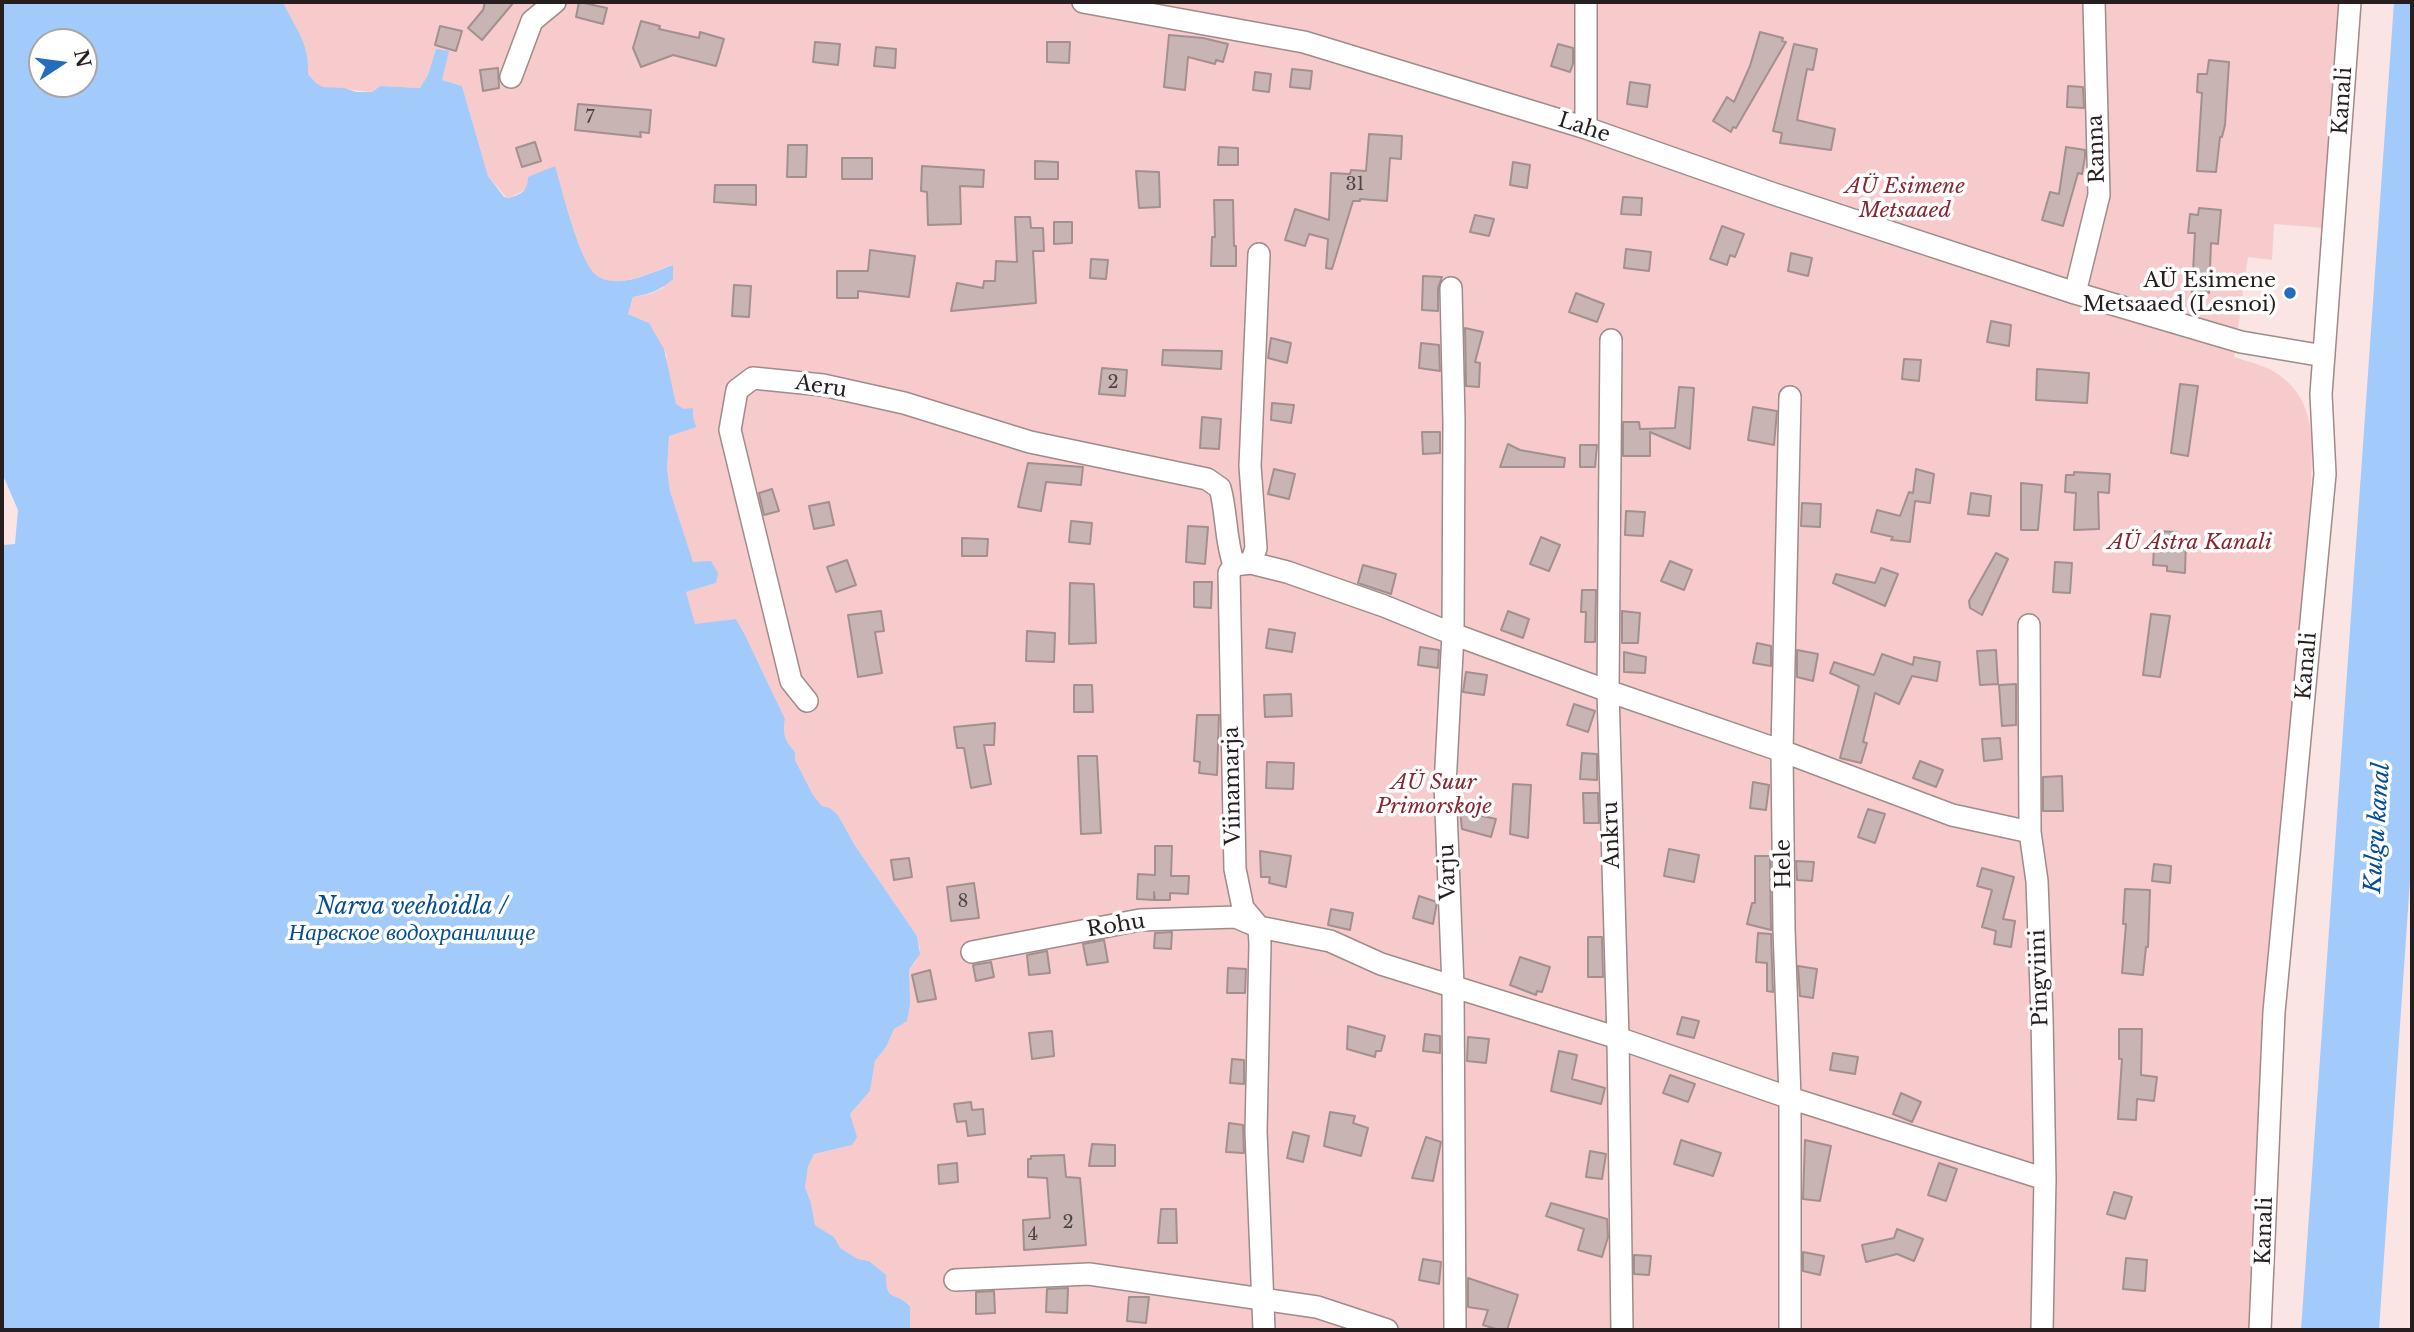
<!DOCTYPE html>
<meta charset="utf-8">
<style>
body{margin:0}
#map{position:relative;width:2414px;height:1332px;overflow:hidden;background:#fae4e4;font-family:"Libre Baskerville",serif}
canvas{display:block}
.frame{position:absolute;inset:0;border:4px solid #271f1f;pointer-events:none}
.north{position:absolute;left:28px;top:28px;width:70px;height:70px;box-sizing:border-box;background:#fff;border:2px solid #a9a5a5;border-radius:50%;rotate:77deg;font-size:19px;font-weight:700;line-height:28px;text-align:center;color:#271f1f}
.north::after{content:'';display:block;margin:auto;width:24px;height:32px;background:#246dbd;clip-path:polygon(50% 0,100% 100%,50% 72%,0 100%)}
</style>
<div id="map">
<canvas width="2414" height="1332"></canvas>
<div class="frame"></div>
<div class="north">N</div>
</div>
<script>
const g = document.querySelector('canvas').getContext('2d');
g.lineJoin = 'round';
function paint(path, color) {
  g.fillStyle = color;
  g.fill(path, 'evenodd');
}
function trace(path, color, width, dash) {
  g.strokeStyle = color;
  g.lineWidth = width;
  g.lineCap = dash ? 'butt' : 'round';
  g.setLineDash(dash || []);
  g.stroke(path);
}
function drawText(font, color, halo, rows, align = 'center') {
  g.font = font + ' "Libre Baskerville",serif';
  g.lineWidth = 7;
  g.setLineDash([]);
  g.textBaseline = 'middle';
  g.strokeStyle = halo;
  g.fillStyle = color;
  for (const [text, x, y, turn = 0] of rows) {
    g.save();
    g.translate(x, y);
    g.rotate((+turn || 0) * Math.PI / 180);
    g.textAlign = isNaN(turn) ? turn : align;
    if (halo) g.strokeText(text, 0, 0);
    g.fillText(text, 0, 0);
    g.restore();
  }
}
paint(new Path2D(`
 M283,2H2341L2325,228L2274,224L2272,260L2248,257L2234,357C2246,361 2259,364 2271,370C2319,397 2312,444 2311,492L2270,948L2253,1330H910V1305C895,1291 885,1305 885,1275L869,1261L858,1259L839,1248L834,1237L815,1225L811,1203L805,1187L808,1167L814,1154L852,1145L850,1114L870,1091L875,1061L886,1047L894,1029L909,970L916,961L920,950L917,936L854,844L838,815L830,808L822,806L813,795L795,760V752C784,741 782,734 785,719L745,635L736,619L695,625L686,592L716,583L693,563L670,491L667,469L669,436L693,417V409H684L676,404L666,362L667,356L649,323L628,314L633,297L650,294L663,288L672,265C651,272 620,289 599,277C580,266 562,189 555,166C540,177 524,194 507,198L488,176L462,86L442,80L436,50L428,75L420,88L380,86L372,92L323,87L316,83L308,74C310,43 295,28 283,2Z`), '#f7cbcb');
paint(new Path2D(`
 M2,2H283C295,28 310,43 308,74L316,83L323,87L344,88L356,92H372L380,86L420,88L428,75L436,49L449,51L442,80L462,86L488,176L504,197L508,198C521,195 528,191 528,177L555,166C562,188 580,267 599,277C621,289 652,272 673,265V279C661,290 650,294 633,297L628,314L649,323L664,349L676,404L684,409L693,408V417L696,427L669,436L667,469L670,491L693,562L711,561L718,573L716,583L686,592L695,624L736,619L745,635L785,719C782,734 785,741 795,752V760L813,795L822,806L830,808L838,815L854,844L917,936L920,954L909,970L910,1004L907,1021L894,1029L886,1047L875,1061L870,1091L850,1114L857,1137L852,1145L814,1154L808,1167L805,1187L811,1203L815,1225L834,1237L840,1248L858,1259L869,1261L886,1275C885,1303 896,1291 910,1306V1330H2V543L3,545L15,544L18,510L2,473ZM42,42H84V84H42Z
 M2394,2H2412V851L2379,1330H2301Z`), '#a2cafb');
const building = new Path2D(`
 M485,2H514L482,40L468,28L483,10Z
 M579,2L607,8L603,24L576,17Z
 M641,21L660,26L659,29L699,38L700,32L724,39L716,66L673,55L641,67L633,48Z
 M440,26L462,31L456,51L435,45Z
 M1760,32L1783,38L1782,41L1786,42L1736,128L1733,127L1731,132L1713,121L1727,97L1734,102L1750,66Z
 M1169,35L1203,38L1228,44L1223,62L1216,60L1215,64L1188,57L1185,90L1164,87Z
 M815,42L840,44L838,65L813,62Z
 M1047,42H1070L1069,63L1047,62Z
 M1558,44L1573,48V64L1570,72L1551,66Z
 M1794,44L1817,49L1813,70L1807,69L1797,120L1835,129L1831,150L1780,143L1782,133L1773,131Z
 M876,47L896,49L895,68L874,66Z
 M2209,60L2229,62L2225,125L2222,137H2220L2216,172L2197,171L2202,93L2197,92L2198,74H2207Z
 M498,68L499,88L483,91L480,70Z
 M1292,69L1312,71L1310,89L1290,87Z
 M1255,72L1271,74L1269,92L1253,90Z
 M1630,82L1650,85L1647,107L1627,104Z
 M2068,86L2083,87L2084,108L2067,107Z
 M578,104L651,110L649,133L640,132L641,137L575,130Z
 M1369,134L1402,136L1401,159L1390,158L1387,201L1360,199V201H1353L1332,269L1326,268L1328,239L1309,234L1305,246L1285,240L1295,209L1329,220L1331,173L1350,174L1351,170L1366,171Z
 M535,142L541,161L522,167L516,148Z
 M788,145H807L806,177H787Z
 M1219,147L1238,148V165H1218Z
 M2066,147L2085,150V157L2082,174L2078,173L2063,226L2042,220L2050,192L2059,194Z
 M842,158H872V179H842Z
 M1035,161L1058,162V179H1035Z
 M1513,162L1530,165L1527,188L1510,185Z
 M922,166L984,170L983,187L960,186L961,224L928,225L927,192L921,191Z
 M1136,171L1159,172L1160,207L1139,208Z
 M715,185H756V205L714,202Z
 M1623,197L1642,198L1641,215L1621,214Z
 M1214,200H1233L1234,246H1236V266H1211L1212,237H1215Z
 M2199,208L2221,210L2218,244L2211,243L2209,293L2192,292L2195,233H2188L2190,214L2198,215Z
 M1475,215L1494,219L1489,236L1470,232Z
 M1015,217H1030L1031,228H1043L1044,251H1033L1036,303L951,311L957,283L983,288L984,281H995L996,261L1017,262Z
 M1054,222H1072V243L1054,244Z
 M1722,226L1744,234L1735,257L1730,255L1727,265L1710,259Z
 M1626,249L1651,252L1649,271L1624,268Z
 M870,250L915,256L909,297L858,291V298H837V271H868Z
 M1791,253L1812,258L1808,276L1788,271Z
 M1091,259L1108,260L1106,279L1090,278Z
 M1423,276L1442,277L1438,288V311L1422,310Z
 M734,285L751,286L749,317L732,316Z
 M1576,293L1604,304L1597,322L1569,312Z
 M1991,321L2011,325L2009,346L1987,342Z
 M1465,328L1483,332L1475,362L1480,363L1479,387L1466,386Z
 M1271,338L1291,343L1287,363L1268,358Z
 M1421,343L1439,345L1440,371L1419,368Z
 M1163,350L1222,351L1221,369L1162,365Z
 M1904,359L1921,360L1919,381L1902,379Z
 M1102,368L1127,370L1125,396L1099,394Z
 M2037,369L2089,373L2087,403L2036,400Z
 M2180,384L2198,386L2188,456L2171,453Z
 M1679,387L1694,388L1690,449L1650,432V456H1623V422H1639L1640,429L1675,428Z
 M1272,403L1294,405L1291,423L1271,420Z
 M1753,407L1777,411L1774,445L1748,440Z
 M1202,417L1221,419L1219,449L1200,448Z
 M1422,432H1440V453L1423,454Z
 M1508,444L1520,450L1565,458L1564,467H1500Z
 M1580,445H1597L1595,467H1580Z
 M1028,463L1083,467L1081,485L1046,482L1041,511L1018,507Z
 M1274,469L1295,474L1289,499L1268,494Z
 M1916,469L1934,474L1930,503L1915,501L1910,542L1891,540L1893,537L1871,532L1877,510L1900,516L1909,492L1913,493Z
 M2074,472L2110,474L2109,493L2098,492L2099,529L2074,530L2076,493L2065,492L2066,475H2074Z
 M2021,483L2042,485L2038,530H2021Z
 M772,489L779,511L764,515L759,493Z
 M1971,493L1991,496L1989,516L1968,514Z
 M829,502L834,525L814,529L809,506Z
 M1802,503L1821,504L1820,527L1801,526Z
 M1626,511L1645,512L1643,536L1625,535Z
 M1071,521L1092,523L1090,544L1069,542Z
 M1188,526L1208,527L1205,564L1186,562Z
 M2155,531L2177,532L2176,540L2186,541L2185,573L2167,571V566L2153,565Z
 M1541,537L1560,545L1549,571L1530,564Z
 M962,538L988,539L987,556H962Z
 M1996,553L2008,559L1982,615L1970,608L1969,601Z
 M847,560L856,585L836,592L827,567Z
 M1670,561L1692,570L1684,590L1661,581Z
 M2055,562L2072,563L2070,593L2053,592Z
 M1363,565L1396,574L1391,594L1358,583Z
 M1881,568L1898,574L1885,606L1833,583L1836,574L1875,583Z
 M1194,582H1212L1211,608L1194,607Z
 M1070,583L1094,584L1096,643L1069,644Z
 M1582,590H1596L1595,642H1585L1586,612H1581Z
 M881,611L884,631L875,632L882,673L858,677L848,615Z
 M1508,611L1529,619L1523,638L1501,630Z
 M1622,611L1640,613L1638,643H1622Z
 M2151,614L2170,616L2160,677L2143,675Z
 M1269,629L1295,633L1292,652L1266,648Z
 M1027,631L1055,633L1054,662L1026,661Z
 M1757,643L1771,646V666L1753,663Z
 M1420,647L1439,650L1438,668L1418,665Z
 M1797,650L1818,654L1813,681L1797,677Z
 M1996,650L1998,684L1980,685L1977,651Z
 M1624,652L1646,657L1645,673L1624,672Z
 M1882,654L1913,665L1914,657L1940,662L1937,681L1912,676L1899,704L1875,693L1863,742L1867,743L1861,763L1840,758L1859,686L1830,673L1834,662L1874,675Z
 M1466,672L1487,675L1484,695L1463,692Z
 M2016,684V725L2002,726L1999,685Z
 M1074,685H1092L1093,712H1074Z
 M1291,694L1292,716L1265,717L1264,695Z
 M1574,704L1595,711L1588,732L1567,725Z
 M1197,715H1219L1217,775L1199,773L1200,762L1194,761Z
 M995,723L994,745H984L991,784L971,788L964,748H957L954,727Z
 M2000,738L2002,759L1984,761L1982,739Z
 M1582,753L1597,754V780L1580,779Z
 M1078,756H1097L1101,833L1081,834Z
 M1920,761L1943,770L1936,787L1913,778Z
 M1267,762L1294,763L1293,789L1266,788Z
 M2062,776L2063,811H2043V777Z
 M1753,782L1769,785L1766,810L1750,808Z
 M1513,784L1531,785L1528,838L1510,834Z
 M1583,793H1598L1599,823H1584Z
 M1868,809L1885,814L1875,843L1858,837Z
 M1460,811L1496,819L1491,837L1462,829Z
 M1155,846H1172L1171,876H1189L1188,894L1170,893V900H1155L1154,892V900L1137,899L1138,874L1155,875Z
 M1669,849L1699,855L1694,882L1664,876Z
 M1260,851L1291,856L1286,887L1269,883L1270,877H1261Z
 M1755,856H1770L1771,930L1747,924L1752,903H1755Z
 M909,858L912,877L894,880L891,860Z
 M1796,861L1814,862L1812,881L1797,880Z
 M2154,864L2171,866L2170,883L2152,881Z
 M1982,868L2014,877L2003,919L2015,921L2011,947L1994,944L1996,931L1982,927L1992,890L1977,886Z
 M974,883L979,918L951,921L947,887Z
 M2125,889L2150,890L2148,947H2146L2143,975L2122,973L2126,924H2123Z
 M1419,896L1437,902L1433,924L1413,918Z
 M1331,909L1353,913L1350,930L1328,925Z
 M1172,932L1171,949L1154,948L1155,933Z
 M1758,933L1771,934L1773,992L1767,991V963L1756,962Z
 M1588,937H1602L1603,977H1588Z
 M1104,940L1108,962L1087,965L1083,944Z
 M1047,951L1050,973L1029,975L1027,955Z
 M1520,957L1550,967L1542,992L1537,991L1536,995L1510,985Z
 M991,962L994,977L976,981L973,965Z
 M1798,966L1817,969L1813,998L1800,996Z
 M1228,968L1246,969L1245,993H1227Z
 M930,970L936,999L918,1002L912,975Z
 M1682,1017L1699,1021L1694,1038L1677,1034Z
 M1348,1026L1385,1036L1381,1051H1376L1375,1057L1347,1049Z
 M2119,1029H2142L2141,1075L2157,1077L2154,1101L2137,1099L2136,1120L2118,1119L2122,1059H2119Z
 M1052,1031L1054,1056L1032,1059L1029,1033Z
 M1425,1034L1440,1036V1053L1423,1051Z
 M1468,1037L1489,1039L1486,1063L1467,1061Z
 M1559,1051L1577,1055L1572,1079L1605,1088L1601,1104L1551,1091Z
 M1833,1053L1858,1057L1855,1074L1830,1070Z
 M1232,1059L1244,1060V1084L1230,1083Z
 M1670,1075L1695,1084L1688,1102L1663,1093Z
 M1901,1093L1921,1102L1912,1122L1893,1114Z
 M971,1102L972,1110L983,1109L985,1134L968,1136L966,1121L957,1122L954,1104Z
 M1330,1112L1355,1116L1353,1123L1368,1128L1361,1156L1324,1146Z
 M1229,1123L1243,1125L1244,1153L1226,1152Z
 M1293,1132L1309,1136L1303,1162L1287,1158Z
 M1426,1137L1441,1142L1433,1181L1412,1178Z
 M1681,1140L1721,1153L1713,1176L1674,1164Z
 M1805,1140L1831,1146L1820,1201L1803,1199Z
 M1092,1144L1115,1145V1166H1089Z
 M1590,1151L1606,1154L1602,1179L1586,1177Z
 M1064,1155L1066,1177L1080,1178L1086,1245L1024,1250L1023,1220L1050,1218L1047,1178L1028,1177V1159H1031V1156Z
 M957,1163L958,1182L939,1184L938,1165Z
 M1939,1163L1957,1169L1946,1201L1928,1195Z
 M2114,1192L2132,1197L2125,1219L2107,1214Z
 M1551,1203L1607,1219L1608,1237L1602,1257L1578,1250L1584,1229L1546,1216Z
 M1161,1209H1176L1177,1243H1158Z
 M1897,1229L1923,1239L1914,1261L1897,1254L1866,1262L1862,1245L1894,1238Z
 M1803,1252L1824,1256L1820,1275L1803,1271Z
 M1634,1255L1651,1256L1649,1275L1634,1274Z
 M2126,1258L2147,1260L2145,1291L2123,1289Z
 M1423,1259L1441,1262L1439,1284L1419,1280Z
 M1468,1278L1518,1295L1507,1330H1499L1483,1325L1488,1310L1468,1307Z
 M1068,1288L1067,1313L1046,1312L1047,1289Z
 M994,1291L995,1313L976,1314V1292Z
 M1129,1297H1149L1146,1323L1127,1321Z`);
paint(building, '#c8b4b3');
trace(building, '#a38f8f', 2);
const minor = new Path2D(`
 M1083,2L1304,42L1586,128L1774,194L2075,293L2241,342L2324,356
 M511,77L532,21L555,2
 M1586,128V2
 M1259,254L1250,466L1256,548L1251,563L1234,565L1229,573L1235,869L1243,908L1259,927L1260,944L1256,1132L1264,1330
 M1451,288L1454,421L1453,634L1445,785L1453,986L1455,1330
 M2075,293L2099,195L2094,2
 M1611,340L1608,691L1618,1038L1622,1330
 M1251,563L1287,572L1384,606L1453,634L1608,691L1782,751L1952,815L2030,832
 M2029,625L2030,832L2037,881L2042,1017L2045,1179L2042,1330
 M807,701L791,681L730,430L737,390L753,378L823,385L904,403L1030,442L1207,479L1220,488C1227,513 1225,540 1234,565
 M972,952L1140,920L1236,917L1259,927L1330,941L1381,964L1618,1038L1790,1098L2045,1179
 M955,1280L1089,1274L1317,1307L1387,1330
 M1790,1330V1098L1784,929L1782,751L1790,397
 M2260,1330L2274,1012L2325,474L2321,394L2350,2`);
trace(minor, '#9f8b8a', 24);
trace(minor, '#fff', 21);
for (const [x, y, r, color] of [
 [2290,293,7,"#246dbd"]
]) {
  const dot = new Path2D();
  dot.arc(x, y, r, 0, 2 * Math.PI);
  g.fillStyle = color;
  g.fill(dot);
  trace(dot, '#fff', 2.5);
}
drawText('18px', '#4f4444', null, [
 ["7",590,118],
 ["31",1355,185],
 ["2",1113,383],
 ["8",963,902],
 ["2",1068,1223],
 ["4",1033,1235]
]);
drawText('21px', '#271f1f', '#fff', [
 ["Kanali",2343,101,-86],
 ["Lahe",1584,128,18],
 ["Ranna",2097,149,-92],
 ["Aeru",821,387,9],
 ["Kanali",2307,666,-85],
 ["Viinamarja",1233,786,-91],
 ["Ankru",1612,835,-92],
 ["Hele",1784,864,-91],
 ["Varju",1448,872,-92],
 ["Rohu",1116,926,-9],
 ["Pingviini",2040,978,-92],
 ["Kanali",2265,1231,-88]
]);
drawText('italic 21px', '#882731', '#fff', [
 ["AÜ Esimene",1905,187],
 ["Metsaaed",1905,211],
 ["AÜ Astra Kanali",2190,543],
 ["AÜ Suur",1434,783],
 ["Primorskoje",1434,807]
]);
drawText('21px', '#271f1f', '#fff', [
 ["AÜ Esimene",2276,281],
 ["Metsaaed (Lesnoi)",2276,305]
], 'right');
drawText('italic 23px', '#064e94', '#fff', [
 ["Kulgu kanal",2378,828,-86],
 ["Narva veehoidla /",412,908],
 ["Нарвское водохранилище",412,934]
]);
</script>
